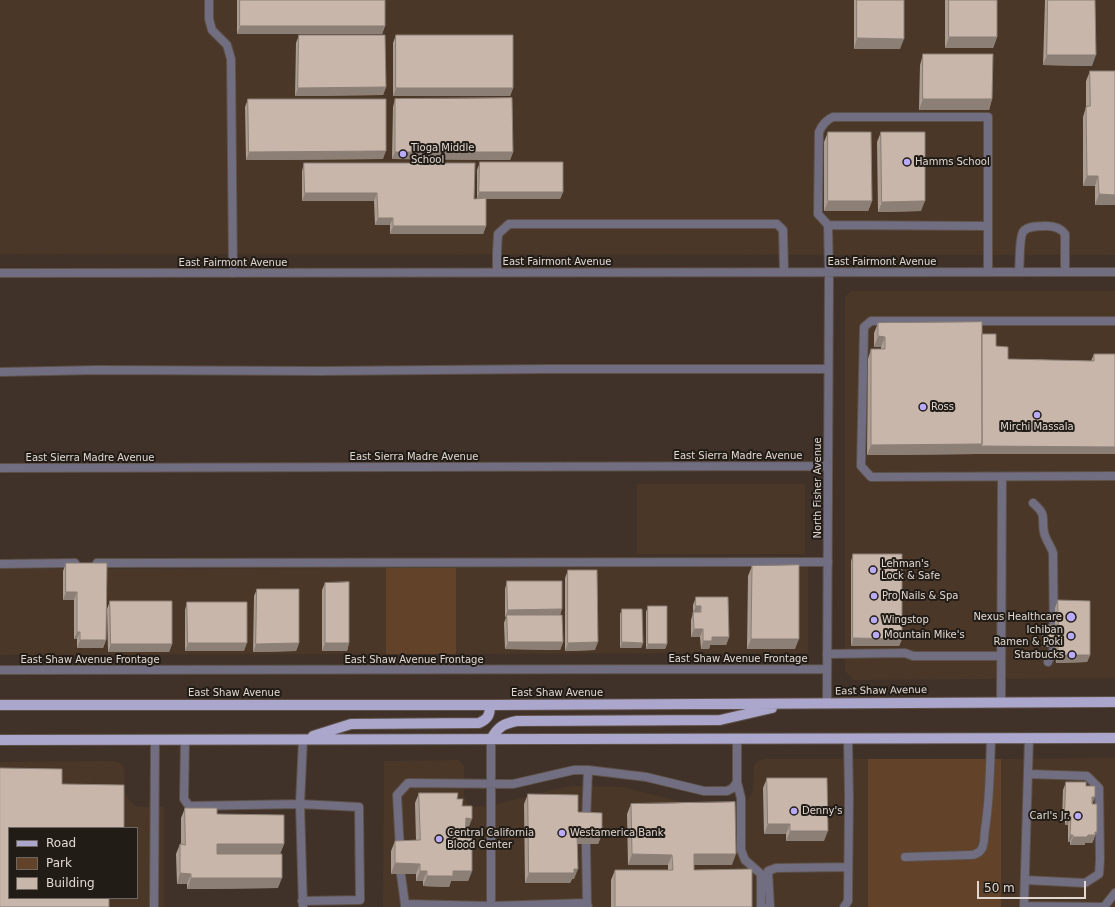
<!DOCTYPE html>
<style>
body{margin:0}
#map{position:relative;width:1115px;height:907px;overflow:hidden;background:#403228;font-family:"DejaVu Sans",sans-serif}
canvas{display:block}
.legend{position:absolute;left:8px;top:827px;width:130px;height:72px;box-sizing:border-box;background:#221c17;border:1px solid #6e6761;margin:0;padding:5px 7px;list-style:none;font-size:12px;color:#e0d7d1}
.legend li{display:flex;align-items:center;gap:8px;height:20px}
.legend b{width:20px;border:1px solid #6e6761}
.scale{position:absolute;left:977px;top:881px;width:109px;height:18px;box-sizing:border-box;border:2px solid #e0d7d1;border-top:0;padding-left:5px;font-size:12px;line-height:14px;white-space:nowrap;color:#e0d7d1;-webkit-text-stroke:3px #221c17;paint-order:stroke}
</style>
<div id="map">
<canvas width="1115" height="907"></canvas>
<ul class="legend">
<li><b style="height:5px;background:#aba6cb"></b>Road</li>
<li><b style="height:11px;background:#624228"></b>Park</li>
<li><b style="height:11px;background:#c7b6a9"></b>Building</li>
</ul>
<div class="scale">50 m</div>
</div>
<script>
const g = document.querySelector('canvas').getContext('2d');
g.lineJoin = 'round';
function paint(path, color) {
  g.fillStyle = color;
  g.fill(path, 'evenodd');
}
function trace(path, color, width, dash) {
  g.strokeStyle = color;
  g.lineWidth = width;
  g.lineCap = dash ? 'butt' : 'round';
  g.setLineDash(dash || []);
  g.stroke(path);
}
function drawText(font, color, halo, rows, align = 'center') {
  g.font = font + ' "DejaVu Sans",sans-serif';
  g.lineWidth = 4;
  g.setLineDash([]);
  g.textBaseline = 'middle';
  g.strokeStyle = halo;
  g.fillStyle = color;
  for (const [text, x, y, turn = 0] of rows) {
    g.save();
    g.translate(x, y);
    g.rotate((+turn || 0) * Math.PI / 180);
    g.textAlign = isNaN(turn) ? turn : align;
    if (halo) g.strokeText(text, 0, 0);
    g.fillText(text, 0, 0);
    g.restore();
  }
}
paint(new Path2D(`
 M0,0H1115V255L0,254Z
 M851,291H1115V678L854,680L845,671V297Z
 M637,484H805V554H637Z
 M808,567V653L456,654V568Z
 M386,568V654L0,655V569Z
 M1115,758V907H1001V759Z
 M763,759H868V907H383L384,761L459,760L464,766V797L471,807L489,806L565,787L574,786L621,787L700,806H736L743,804L748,800L751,795L753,790L754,766L758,761Z
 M114,761L120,763L124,768L125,792L127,797L131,802L135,806L141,807H164V907H0V762ZM9,828H137V898H9Z`), '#4a3728');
paint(new Path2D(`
 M386,568H456V654H386Z
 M868,759H1001V907H868Z`), '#624228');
const service = new Path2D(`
 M209,0V19L212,30L227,45L231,59L233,273
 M828,225L818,214L819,132C822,125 826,120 833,117H988V226
 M497,272V252L498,234L509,224H777L783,230L784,272
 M829,272L828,225L988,226V272
 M1019,272C1020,264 1019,238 1023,232C1027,226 1039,226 1046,226C1053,226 1061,228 1065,234V272
 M1115,321H871L864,327L861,466L871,477L1115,476
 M0,372L98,370L320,371L550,369H828
 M1033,503C1048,516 1041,517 1044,532C1045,539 1051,546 1053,553L1054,648L1048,662
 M97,563L828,562
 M0,564L75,563
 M827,654L905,653L913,656H1001
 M1001,702L1002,477
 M185,740L184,799L189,806L300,804L359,807L360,900L302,901
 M737,782L741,798V850L745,860L761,874V907H763
 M586,822L588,770
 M586,845L587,903
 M400,850L397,795L408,783L513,784L574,770H588L646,777L704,791H727L733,788L737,782V738
 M905,857L970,855C974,855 978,854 981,850C985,845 984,836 985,829C990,799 990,768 991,738
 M401,875L405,904
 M1025,880L1085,883L1099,874L1100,860L1099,788L1087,776L1028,774
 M1024,906L1029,738
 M154,907L155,740
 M303,907L300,804L303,739
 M405,907V904L491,906L587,903L588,907
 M491,907V739
 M770,907L768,871L776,868L848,867
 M844,907L848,901L849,798L848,739
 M1024,907V906L1104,907
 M1104,907L1115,893`);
const minor = new Path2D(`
 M0,273L1115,272
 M0,468L828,466
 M0,670L827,669
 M827,703L829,272`);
const primary = new Path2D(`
 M0,705H490L1115,702
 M313,736L351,724L479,723C488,719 490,715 490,705
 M491,739C499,726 503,724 517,721L720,720L772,708
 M0,740L1115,738`);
trace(service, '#5d5046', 10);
trace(minor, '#5d5046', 10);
trace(primary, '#5d5046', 12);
trace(service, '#716e81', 8);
trace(minor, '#716e81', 8);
trace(primary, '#aba6cb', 10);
paint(new Path2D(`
 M237,0H385V26L382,34H237Z
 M854,0H904L900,49H854Z
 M945,0H997V37L993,48H945Z
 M1045,0H1095L1092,66L1043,65Z
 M299,35L386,87L383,95L295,96L296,43Z
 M396,35L513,88L510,96H393V43Z
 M923,54L992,99L989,110H919L920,65Z
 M1090,71H1115V205H1095V186H1083V117L1086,107V81Z
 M248,99L383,159L246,160L245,107Z
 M395,99L513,152L510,160L392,159L393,107Z
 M828,132L872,201L868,211H824V142Z
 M881,132L921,211L878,212L877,142Z
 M480,162L563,192L560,199H486V226L483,234H390V225H375L374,201H302V171L304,163L474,199H477V170Z
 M878,323L982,334L996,346L1008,359L1091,361L1094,354H1115V454H978L867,455L868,359L871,349H881V347H874V333Z
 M853,554L902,639L899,646H851V561Z
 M66,563L106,640L103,648H77V639H74V600H63V571Z
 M752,566L795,649H747L748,576Z
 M568,570L595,650L565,651V578Z
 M507,581L562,609L560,615L563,642L560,650L505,649L504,623L506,617H505V589Z
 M325,583L349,643L347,651H322V590Z
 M257,589L299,643L296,651L253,652L254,596Z
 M696,597L729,637L726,645H710L709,649H701L700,637H691V620L693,613V605Z
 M1058,600L1090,655L1087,662L1056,663L1055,647H1042V633L1045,625H1055V608Z
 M110,601L172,644L169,652H108L107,609Z
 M187,602L244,651H185V610Z
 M648,606L667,644L665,649H646V612Z
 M622,609L643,643L641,648H620V614Z
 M767,778L824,841H786V834H764L763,788Z
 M1066,782L1086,786L1093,804L1094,839L1092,843H1085V845H1070V842H1068V825H1065V820H1062L1063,790Z
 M419,793L457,799L462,806L468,829H465V838L472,871L468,881H451L449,887L423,886V881H416V874H391V851L395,841L416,840L415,803Z
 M528,794L602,834L598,844H577L574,879H572L570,883H525L524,804Z
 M631,804L732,865H694V870L752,907H611V880L615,870H668V865H628L627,814Z
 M185,808L217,814L284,844L280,854H232L278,888L187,889V884H177L176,854L180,844H181V818Z`), '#ab9d91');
paint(new Path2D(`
 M240,26H385L382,34H237Z
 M949,37H997L993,48H945Z
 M857,38L904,39L900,49H854Z
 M1047,55H1096L1092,66L1043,65Z
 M386,87L383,95L295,96L298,88Z
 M396,88H513L510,96H393Z
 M923,99H992L989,110H919Z
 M386,151L383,159L246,160L249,152Z
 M395,152H513L510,160L392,159Z
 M1087,176H1098L1095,186H1083Z
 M479,192H563L560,199H477Z
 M305,193H377L374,201H302Z
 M1099,194L1115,195V205H1095Z
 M828,201H872L868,211H824Z
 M925,201L921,211L878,212L882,202Z
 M378,218H393L390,225H375Z
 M393,226H486L483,234H390Z
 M878,336L885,337L881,347H874Z
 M982,444L1115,447V454H978L867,455L871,445Z
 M66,592H77L74,600H63Z
 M696,606H701L699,614L693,612V613Z
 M562,609L559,617L507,615L506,617H505L508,610Z
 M694,629H703L700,637H691Z
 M77,632H80L77,639H74Z
 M712,637H729L726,645H710L709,649H701L703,641Z
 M853,638L902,639L899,646H851Z
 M751,639H799L795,649H747Z
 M1045,639H1058L1055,647H1042Z
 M80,640H106L103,648H77Z
 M508,642H563L560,650L505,649Z
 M598,642L595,650L565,651L568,643Z
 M622,642L643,643L641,648H620Z
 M188,643H247L244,651H185Z
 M299,643L296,651L253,652L256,644Z
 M325,643H349L347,651H322Z
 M111,644H172L169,652H108Z
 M648,644H667L665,649H646Z
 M1058,655H1090L1087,662L1056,663Z
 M1092,797H1095L1092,805H1089Z
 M1065,812H1068L1065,820H1062Z
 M1068,817H1071L1068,825H1065Z
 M466,818L472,819L468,829H462Z
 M768,824H790L786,834H764Z
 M790,831H828L824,841H786Z
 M1095,832H1097L1092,843H1085V845H1070L1073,837L1088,835Z
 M577,834H602L598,844H573Z
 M1070,835H1073L1070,842H1068Z
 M217,844H284L280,854H213Z
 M632,854L672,855L668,865H628Z
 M694,854H736L732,865H690Z
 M395,863L420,864L416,874H391Z
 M574,869H578L574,879H572L570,883H525L529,873Z
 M420,871H427L423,881H416Z
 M453,871H472L468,881H451L449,887L423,886L427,876Z
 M180,873L191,874L187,884H177Z
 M191,878H282L278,888L187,889Z`), '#8b7f76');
const building = new Path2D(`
 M240,0H385V26H240Z
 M857,0H904V39L857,38Z
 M949,0H997V37H949Z
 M1048,0H1095L1096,55H1047Z
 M299,35H385L386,87L298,88Z
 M396,35H513V88H396Z
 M923,54H993L992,99H923Z
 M1090,71H1115V195L1099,194L1098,176H1087L1086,107L1090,106Z
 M512,98L513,152H395V99Z
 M248,99H386V151L249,152Z
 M828,132H871L872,201H828Z
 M881,132H925V201L882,202Z
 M480,162H563V192H479Z
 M304,163H475L474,199L486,198V226H393V218H378L377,193H305Z
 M982,322V444L871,445V349H885V337L878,336V323Z
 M982,334H996V346L1008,347V359L1094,361V354H1115V447L981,446L982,444Z
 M853,554H902V639L853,638Z
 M66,563H107L106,640H80V632H77V592H66Z
 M799,565V639H751L752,566Z
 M568,570H597L598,642L568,643Z
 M507,581H562V609L508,610Z
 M349,582V643H325V583Z
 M257,589H299V643L256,644Z
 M696,597H728L729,637H712V641H703V629H694L693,612H701V606H696Z
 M1058,600L1090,601V655H1058V639H1045V625H1058Z
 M110,601H172V644H111Z
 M187,602H247V643H188Z
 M648,606H667V644H648Z
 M622,609H642L643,643L622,642Z
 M507,615H562L563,642H508Z
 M0,768L62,769V784L124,785V828H9V898H109V907H0Z
 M767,778H827L828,831H790V824H768Z
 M1066,782H1086V786H1095V797H1092V804H1097V832H1095V835H1088L1087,837H1073V835H1070L1071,817H1068V812H1065Z
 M419,793H458L457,799H463L462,806H472V819L466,818L465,838H472V871H453V876H427V871H420V864L395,863V841L420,840Z
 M528,794L578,795V812L602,813V834H577L578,869H574V873H529Z
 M735,802L736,854H694V870L752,869V907H615V870H673L672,855L632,854L631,804Z
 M185,808H217V814L284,815V844H217V854H282V878H191V874L180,873V844L185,845Z`);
paint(building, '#c7b6a9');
trace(building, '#8b7f76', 1);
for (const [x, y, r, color] of [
 [403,154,4,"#b9abf7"],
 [907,162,4,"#b9abf7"],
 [923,407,4,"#b9abf7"],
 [1037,415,4,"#b9abf7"],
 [873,570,4,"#b9abf7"],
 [874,596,4,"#b9abf7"],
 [1071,617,5,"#b9abf7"],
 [874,620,4,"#b9abf7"],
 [876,635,4,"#b9abf7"],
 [1071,636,4,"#b9abf7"],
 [1072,655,4,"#b9abf7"],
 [794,811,4,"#b9abf7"],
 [1078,816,4,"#b9abf7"],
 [562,833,4,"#b9abf7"],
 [439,839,4,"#b9abf7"]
]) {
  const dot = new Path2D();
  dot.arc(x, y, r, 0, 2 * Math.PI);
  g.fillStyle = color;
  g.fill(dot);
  trace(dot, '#221c17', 1.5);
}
drawText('10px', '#e0d7d1', '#221c17', [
 ["Tioga Middle",411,148],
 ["School",411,160],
 ["Hamms School",915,162],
 ["Ross",931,407],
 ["Mirchi Massala",1037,427,"center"],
 ["Lehman's",881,564],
 ["Lock & Safe",881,576],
 ["Pro Nails & Spa",882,596],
 ["Nexus Healthcare",1062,617,"right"],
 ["Wingstop",882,620],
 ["Ichiban",1063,630,"right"],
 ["Ramen & Poki",1063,642,"right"],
 ["Mountain Mike's",884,635],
 ["Starbucks",1064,655,"right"],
 ["Denny's",802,811],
 ["Carl's Jr.",1070,816,"right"],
 ["Central California",447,833],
 ["Blood Center",447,845],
 ["Westamerica Bank",570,833]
], 'left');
drawText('10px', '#e0d7d1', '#221c17', [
 ["East Fairmont Avenue",557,262],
 ["East Fairmont Avenue",882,262],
 ["East Fairmont Avenue",233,263],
 ["East Sierra Madre Avenue",738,456],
 ["East Sierra Madre Avenue",414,457],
 ["East Sierra Madre Avenue",90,458],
 ["North Fisher Avenue",818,488,-90],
 ["East Shaw Avenue Frontage",738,659],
 ["East Shaw Avenue Frontage",90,660],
 ["East Shaw Avenue Frontage",414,660],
 ["East Shaw Avenue",881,691,-1],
 ["East Shaw Avenue",234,693],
 ["East Shaw Avenue",557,693]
]);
</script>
